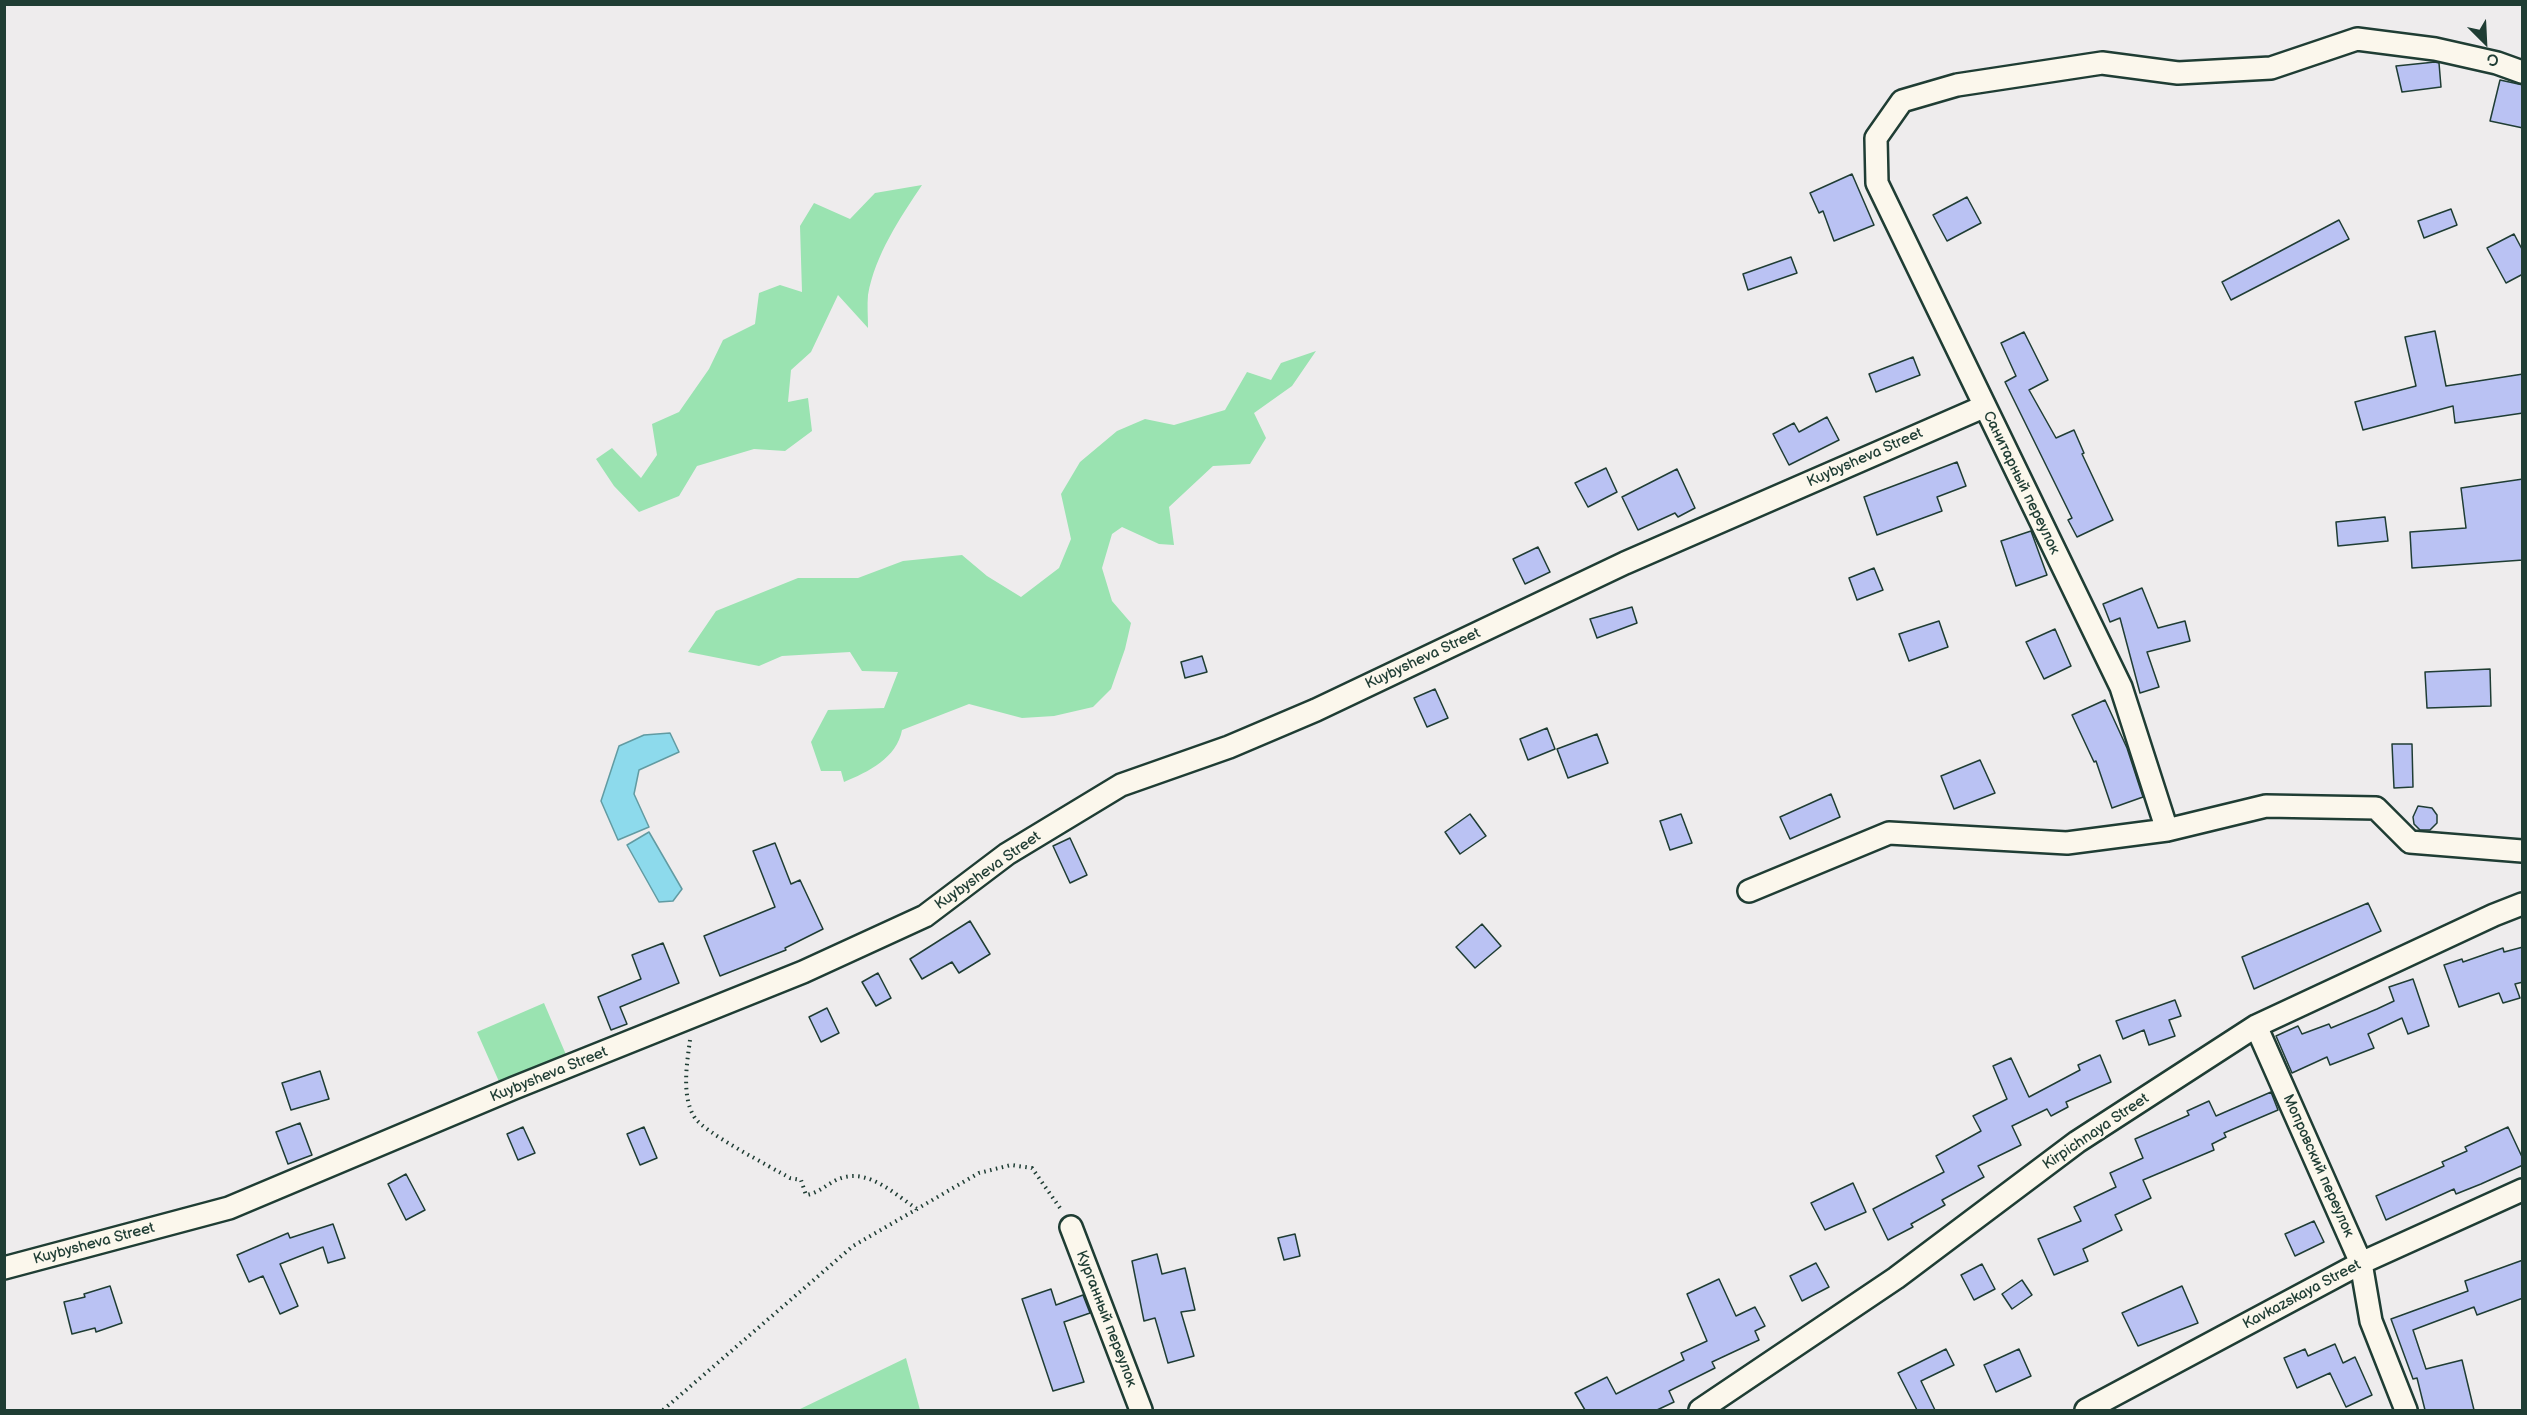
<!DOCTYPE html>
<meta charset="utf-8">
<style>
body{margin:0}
#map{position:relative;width:2527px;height:1415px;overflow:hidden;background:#eeeced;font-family:"Balsamiq Sans",sans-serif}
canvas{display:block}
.frame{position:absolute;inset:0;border:6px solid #1f3d34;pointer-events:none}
.north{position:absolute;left:2455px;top:12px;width:60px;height:60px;-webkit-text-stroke:4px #fbf7ec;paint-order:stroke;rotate:156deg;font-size:16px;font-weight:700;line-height:24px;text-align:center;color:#1f3d34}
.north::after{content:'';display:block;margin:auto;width:21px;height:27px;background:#1f3d34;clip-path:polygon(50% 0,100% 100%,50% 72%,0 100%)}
</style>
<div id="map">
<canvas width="2527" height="1415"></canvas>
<div class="frame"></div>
<div class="north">С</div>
</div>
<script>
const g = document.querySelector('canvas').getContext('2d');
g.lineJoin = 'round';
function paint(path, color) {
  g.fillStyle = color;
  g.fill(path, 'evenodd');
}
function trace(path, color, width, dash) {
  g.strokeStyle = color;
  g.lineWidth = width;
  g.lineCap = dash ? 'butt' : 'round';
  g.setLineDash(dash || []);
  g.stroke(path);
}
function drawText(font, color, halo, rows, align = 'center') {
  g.font = font + ' "Balsamiq Sans",sans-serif';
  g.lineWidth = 4.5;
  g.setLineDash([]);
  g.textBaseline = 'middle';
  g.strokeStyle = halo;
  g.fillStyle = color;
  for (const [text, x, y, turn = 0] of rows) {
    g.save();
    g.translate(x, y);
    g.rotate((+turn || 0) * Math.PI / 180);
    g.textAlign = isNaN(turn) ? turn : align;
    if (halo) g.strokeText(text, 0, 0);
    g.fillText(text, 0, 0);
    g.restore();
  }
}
paint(new Path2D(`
 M922,185C900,218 875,255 868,295C867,305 868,317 868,328L838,295L811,352L791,370L788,402L808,398L812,431L785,451L754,449L697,466L679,496L639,512L614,486L596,459L612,448L641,478L657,455L652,424L679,412L709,369L723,340L755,324L759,293L780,285L802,292L800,226L814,203L850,219L875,193Z
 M1316,351L1292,386L1254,413L1266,438L1250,464L1213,466L1169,507L1174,545L1159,544L1122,527L1112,534L1102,568L1112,601L1131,623L1125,649L1111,689L1093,707L1054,716L1022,718L969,704L902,730C897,758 868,772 844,782L841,771H821L811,742L828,710L884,708L898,672L862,671L850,652L782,656L759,666L688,652L716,611L798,578H858L903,561L962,555L987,576L1021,597L1059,568L1071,539L1061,494L1080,462L1117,431L1145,419L1174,425L1225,410L1247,372L1271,380L1281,363Z
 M544,1003L567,1057L501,1086L477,1032Z
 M906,1358L920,1410H798Z`), '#9ae3b1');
const water = new Path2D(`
 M670,733L679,752L639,770L634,794L649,827L618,840L601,801L619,746L644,735Z
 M649,832L682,889L673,901L659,902L627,845Z`);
paint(water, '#8ddaec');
trace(water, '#619ba2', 1.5);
const building = new Path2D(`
 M2435,62L2439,63L2441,87L2402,92L2396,66Z
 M2500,80L2523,85V128L2490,121Z
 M1852,174L1874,225L1834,241L1823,211L1819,213L1810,193Z
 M1967,197L1981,223L1947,241L1933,215Z
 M2451,209L2457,225L2424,238L2418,221Z
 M2339,220L2349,239L2231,300L2222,282Z
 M2514,234L2523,251V274L2506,283L2487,248Z
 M1791,257L1797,273L1748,290L1743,274Z
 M2435,331L2446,386L2523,374V413L2455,423L2453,406L2363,430L2355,402L2416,386L2405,337Z
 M2024,332L2048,380L2029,390L2056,438L2074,430L2084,453L2082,454L2113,520L2077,537L2068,520L2072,518L2005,382L2016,376L2001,343Z
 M1913,357L1920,375L1876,392L1869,374Z
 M1827,417L1839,440L1789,465L1773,434L1794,423L1799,432Z
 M1957,462L1966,486L1937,497L1942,511L1877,535L1864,497Z
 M1606,468L1617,492L1588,507L1575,483Z
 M1677,469L1695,508L1678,517L1675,513L1638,530L1622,497Z
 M2523,479V560L2412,568L2410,532L2466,528L2461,488Z
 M2385,517L2388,541L2338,546L2336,522Z
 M2031,531L2047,575L2016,586L2001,541Z
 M1538,547L1550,572L1525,584L1513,559Z
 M1874,568L1883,590L1857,600L1849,578Z
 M2142,588L2158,628L2185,621L2190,641L2147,652L2159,687L2140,693L2120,618L2110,622L2103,604Z
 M1632,607L1637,623L1597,638L1590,619Z
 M1939,621L1948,647L1909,661L1899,634Z
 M2055,629L2071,666L2044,679L2026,642Z
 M1202,656L1207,672L1185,678L1181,662Z
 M2490,669L2491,706L2427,708L2425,672Z
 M1435,689L1448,718L1427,727L1414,698Z
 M2105,700L2127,748L2143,797L2112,808L2096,761L2094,762L2072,715Z
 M1547,728L1555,749L1528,760L1520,739Z
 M1597,734L1608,763L1568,778L1557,749Z
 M2392,744H2412L2413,787L2394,788Z
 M1980,760L1995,793L1954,809L1941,776Z
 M1831,794L1840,817L1790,839L1780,817Z
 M2418,806L2432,808L2437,815V823L2430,830H2420L2414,824L2413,817Z
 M1470,814L1486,836L1460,854L1445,832Z
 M1681,814L1692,843L1670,850L1660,821Z
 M1070,838L1087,875L1070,883L1053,846Z
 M775,843L791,884L800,880L823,929L785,948L786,950L720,976L704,936L775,907L753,851Z
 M2368,903L2381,931L2254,989L2242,957Z
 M970,921L990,954L959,973L952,962L922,979L910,959Z
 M1482,924L1501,946L1475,968L1456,947Z
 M663,943L679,983L620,1007L627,1024L611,1030L598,997L641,979L632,955Z
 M2523,947V982L2515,984L2520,998L2503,1003L2499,993L2459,1007L2444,965L2462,959L2463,962L2503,948L2504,952Z
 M878,973L891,998L876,1006L862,982Z
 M2413,979L2429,1026L2408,1034L2402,1018L2368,1034L2374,1048L2330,1065L2327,1057L2292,1073L2276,1036L2298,1026L2302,1034L2329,1024L2331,1028L2377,1009L2394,1001L2389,987Z
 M2175,1000L2181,1016L2169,1020L2175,1036L2149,1045L2144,1030L2123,1039L2116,1021Z
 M827,1008L839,1033L821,1042L809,1017Z
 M2100,1055L2111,1082L2066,1102L2068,1107L2051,1116L2047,1109L2012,1126L2021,1145L1978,1166L1984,1177L1942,1200L1945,1205L1911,1224L1913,1227L1888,1240L1873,1209L1944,1172L1936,1156L1981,1131L1973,1116L2007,1099L1993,1066L2011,1058L2029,1097L2080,1070L2078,1065Z
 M320,1071L329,1099L291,1110L282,1083Z
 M2271,1092L2278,1110L2224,1133L2226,1137L2212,1144L2214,1150L2143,1180L2151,1198L2115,1215L2122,1230L2083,1249L2088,1261L2054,1275L2038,1239L2081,1221L2074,1207L2116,1187L2110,1173L2143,1158L2135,1139L2189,1115L2187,1111L2209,1101L2216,1116Z
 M300,1123L312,1155L288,1164L276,1132Z
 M523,1127L535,1153L518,1160L507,1134Z
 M644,1127L657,1158L640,1165L627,1134Z
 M2508,1127L2523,1159V1165L2481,1184L2456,1194L2454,1189L2386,1220L2376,1196L2444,1166L2442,1162L2467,1151L2465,1147Z
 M406,1174L425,1210L406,1220L388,1184Z
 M1853,1183L1866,1212L1825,1230L1811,1203Z
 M2314,1221L2324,1242L2295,1256L2285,1234Z
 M333,1224L345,1258L328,1263L323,1247L280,1264L298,1306L280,1314L263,1276L249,1282L237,1255L288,1233L290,1238Z
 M1295,1234L1300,1256L1284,1260L1278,1238Z
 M1157,1254L1162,1274L1185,1268L1195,1310L1181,1312L1194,1356L1168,1363L1155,1318L1144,1321L1132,1261Z
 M2523,1260V1298L2477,1315L2474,1307L2413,1330L2426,1369L2462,1360L2474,1410H2425L2417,1378L2413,1379L2391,1319L2468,1291L2465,1281Z
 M1816,1263L1829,1287L1802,1301L1790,1276Z
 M1982,1264L1995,1289L1974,1300L1961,1275Z
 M1719,1279L1736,1316L1755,1307L1765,1326L1755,1331L1759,1340L1712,1362L1715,1368L1669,1391L1674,1402L1657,1410H1583H1585L1575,1393L1607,1377L1616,1394L1684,1360L1681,1353L1707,1341L1687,1294Z
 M2022,1280L2032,1295L2012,1309L2002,1294Z
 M110,1286L122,1323L96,1332L95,1328L72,1334L64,1302L85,1297L84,1294Z
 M2182,1286L2198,1323L2138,1346L2122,1313Z
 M1051,1289L1056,1305L1083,1295L1090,1313L1064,1322L1084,1382L1053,1391L1022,1299Z
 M2335,1344L2343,1363L2355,1357L2372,1395L2346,1407L2330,1373L2297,1388L2284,1358L2305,1349L2308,1356Z
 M1946,1349L1954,1365L1921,1381L1935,1410H1917L1898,1373Z
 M2019,1349L2031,1376L1996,1392L1984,1365Z`);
paint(building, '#bac2f3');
trace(building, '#1f3d34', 1.5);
const street = new Path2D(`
 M2167,830L2121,687L1877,183L1876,138L1902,101L1957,85L2102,63L2178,73L2271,68L2357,39L2435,49L2497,63L2522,72
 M1749,891L1889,833L2067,843L2167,830L2266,806L2376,808L2410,842L2522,851
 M2256,1026L2361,1263L2371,1321L2406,1410
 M1071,1227L1141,1410
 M4,1268L229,1208L514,1088L803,972L925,916L1007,854L1121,785L1229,747L1316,710L1625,563L1983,407
 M1700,1410L1896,1278L2077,1142L2256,1026L2494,915L2522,904
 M2086,1410L2361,1263L2522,1190`);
trace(street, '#1f3d34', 26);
trace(new Path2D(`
 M690,1040C687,1063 681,1097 695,1118C705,1133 771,1167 790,1178L801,1180L806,1195C821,1193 830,1180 845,1177C871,1171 896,1195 917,1209
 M663,1410L853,1246L979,1173L1011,1165L1032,1168L1060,1208`), '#1f3d34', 4, [1.5, 4.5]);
trace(street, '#fbf7ec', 21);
drawText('15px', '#1f3d34', '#fbf7ec', [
 ["Kuybysheva Street",1865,458,-24],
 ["Санитарный переулок",2021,483,64],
 ["Kuybysheva Street",1423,659,-25],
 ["Kuybysheva Street",988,871,-35],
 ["Kuybysheva Street",549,1075,-22],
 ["Kirpichnaya Street",2096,1132,-34],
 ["Мопровский переулок",2318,1166,66],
 ["Kuybysheva Street",94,1244,-15],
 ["Kavkazskaya Street",2302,1295,-28],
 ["Курганный переулок",1106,1319,69]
]);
</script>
